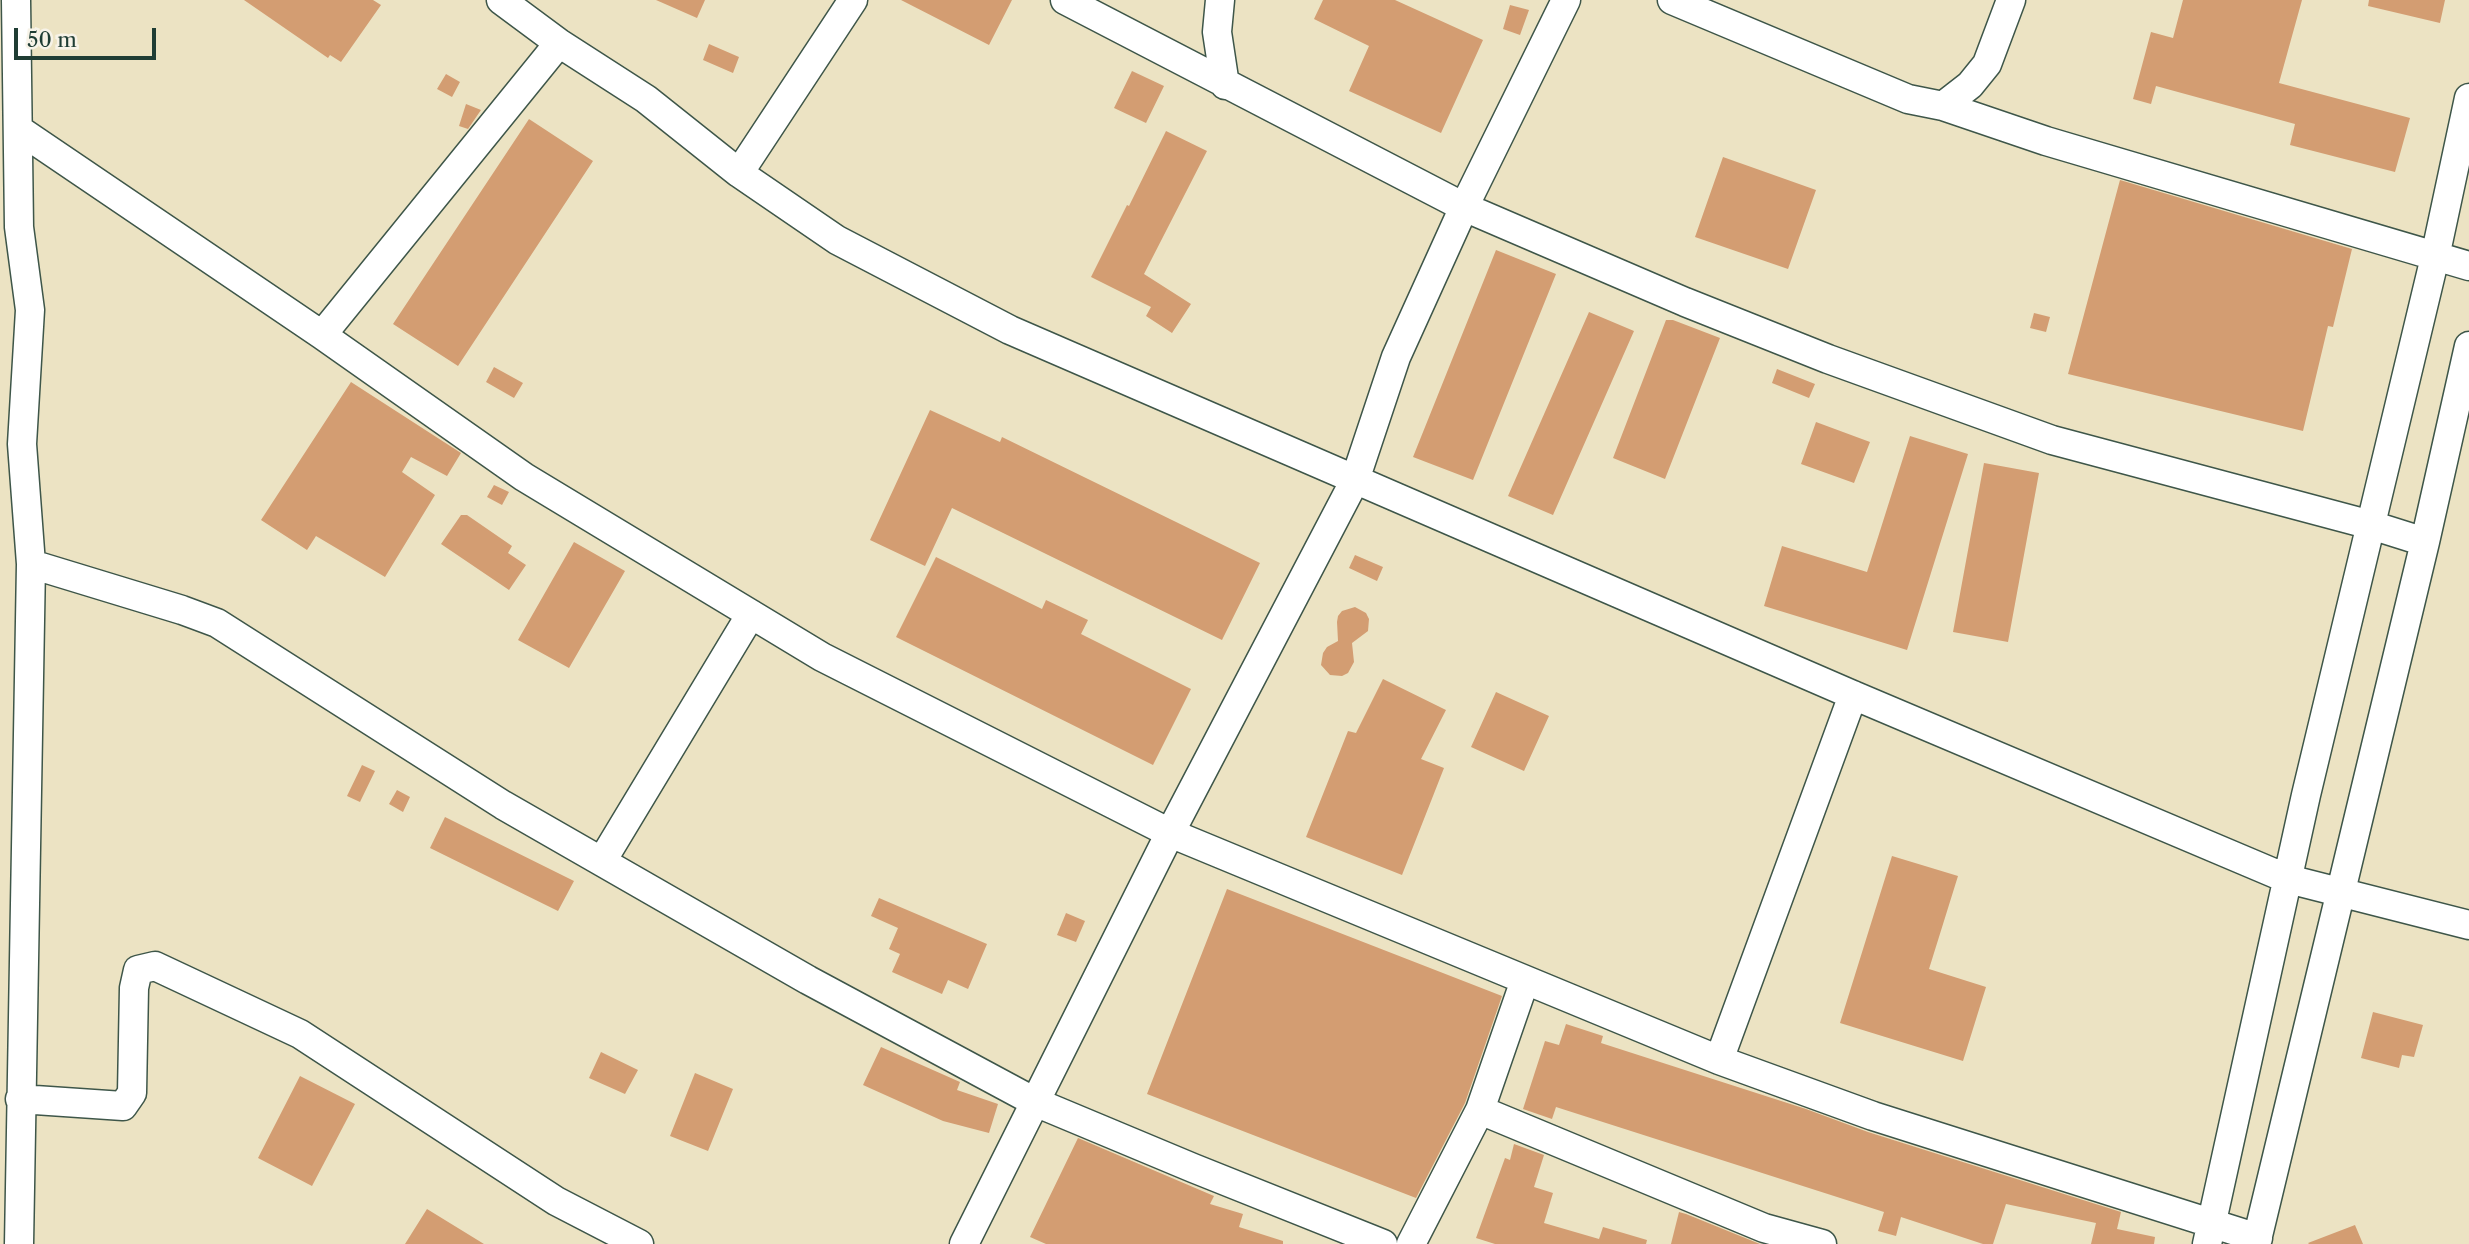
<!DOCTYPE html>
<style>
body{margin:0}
#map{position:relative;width:2469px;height:1244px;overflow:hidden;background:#ece3c3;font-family:"Libre Caslon Text",serif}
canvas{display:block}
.scale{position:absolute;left:14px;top:28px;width:142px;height:32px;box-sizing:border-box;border:4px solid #1f3d34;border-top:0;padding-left:9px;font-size:21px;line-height:24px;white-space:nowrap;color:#1f3d34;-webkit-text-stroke:5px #f7f3e8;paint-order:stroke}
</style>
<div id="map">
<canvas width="2469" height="1244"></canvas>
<div class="scale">50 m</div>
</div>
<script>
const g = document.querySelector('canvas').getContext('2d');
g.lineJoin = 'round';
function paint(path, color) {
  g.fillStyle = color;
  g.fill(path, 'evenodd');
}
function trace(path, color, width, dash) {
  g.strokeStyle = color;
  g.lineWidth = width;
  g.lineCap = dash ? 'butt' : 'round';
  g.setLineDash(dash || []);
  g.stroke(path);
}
paint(new Path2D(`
 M244,0H373L381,5L341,62L330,55L328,58Z
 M656,0H705L697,18Z
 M901,0H1012L989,45Z
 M1323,0H1395L1483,40L1441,133L1349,91L1369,46L1314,19Z
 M2183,0H2302L2279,83L2410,118L2395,172L2290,145L2295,124L2156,86L2151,104L2133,99L2151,32L2173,38Z
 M2369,0H2445L2440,23L2368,6Z
 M1510,5L1529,10L1520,35L1503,29Z
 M709,44L739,57L733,73L703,60Z
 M1132,71L1164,86L1146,123L1114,108Z
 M446,74L460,82L452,97L437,89Z
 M466,104L481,110L468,129L459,126Z
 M529,119L593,161L458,366L393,324Z
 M1166,131L1207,151L1144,274L1191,304L1172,333L1146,316L1151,307L1091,277L1127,205L1129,206Z
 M1723,157L1816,190L1788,269L1695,237Z
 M2120,180L2352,249L2333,327L2328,326L2303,431L2068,374Z
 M1496,250L1556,274L1473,480L1413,457Z
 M1589,312L1634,331L1553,515L1508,496Z
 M2034,313L2050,317L2046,332L2030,328Z
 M1666,320H1673L1720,338L1665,479L1613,458Z
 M494,367L523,383L514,398L486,382Z
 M1777,369L1815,384L1809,398L1772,383Z
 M351,382L461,453L447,476L411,457L402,472L435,495L385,577L316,536L307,550L261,520Z
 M930,410L1000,442L1002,437L1260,563L1222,640L952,508L925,566L870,540Z
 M1816,422L1870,442L1854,483L1801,464Z
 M1910,436L1968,454L1907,650L1764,606L1782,546L1867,572Z
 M1984,463L2039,473L2008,642L1953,632Z
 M494,485L509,492L502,505L487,497Z
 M461,515H467L512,546L508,553L526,565L509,590L441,544Z
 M574,542L625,571L569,668L518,640Z
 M1355,555L1383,567L1377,581L1349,568Z
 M936,557L1042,609L1046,600L1088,620L1081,634L1191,689L1153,765L896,637Z
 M1355,607L1366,613L1369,619L1368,631L1352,643L1354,662L1348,673L1342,676L1330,675L1321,665L1323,653L1327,647L1338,641L1337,622L1338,616L1342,611Z
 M1383,679L1446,710L1421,759L1444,768L1402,875L1306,837L1348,731L1356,733Z
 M1496,692L1549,716L1524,771L1471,747Z
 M362,765L375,771L360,802L347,796Z
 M397,790L410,797L403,812L389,804Z
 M445,817L574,881L558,911L430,848Z
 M1892,856L1958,876L1929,969L1986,987L1963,1061L1840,1023Z
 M1227,889L1502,996L1465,1103L1416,1198L1147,1094Z
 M879,898L987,944L968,989L948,980L942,994L892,972L900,954L889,949L898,928L871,916Z
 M1066,913L1085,921L1076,942L1057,935Z
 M2373,1012L2423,1025L2414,1057L2402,1055L2399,1068L2361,1058Z
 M1566,1024L1603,1036L1601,1043L1806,1109L1868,1132L2121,1212L2117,1229L2155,1237L2154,1244H2091L2096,1223L2006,1204L1993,1244H1983L1901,1217L1896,1236L1878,1231L1884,1212L1556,1107L1552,1119L1523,1109L1545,1041L1559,1045Z
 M881,1047L960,1082L957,1090L998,1104L989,1133L943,1121L863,1085Z
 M601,1052L638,1070L625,1094L589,1078Z
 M695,1073L733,1089L708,1151L670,1136Z
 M300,1076L355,1104L312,1186L258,1158Z
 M1078,1138L1214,1196L1210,1204L1243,1214L1239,1227L1283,1241V1244H1046L1030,1237Z
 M1514,1144L1544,1155L1534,1187L1553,1193L1544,1223L1599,1239L1603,1227L1647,1240L1646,1244H1495L1476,1238L1505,1158L1510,1160Z
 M427,1209L484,1244H405Z
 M1679,1212L1686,1214L1760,1244H1671Z
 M2355,1225L2363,1244H2309L2308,1243Z`), '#d39d72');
const minor = new Path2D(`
 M16,0L19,227L30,310L22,444L31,564L19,1244
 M501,0L559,43L646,99L739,173L837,240L1010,330L1853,695L2288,879L2469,925
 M1065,0L1464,207L1685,302L1828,359L2052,440L2371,525L2425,542
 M1220,0L1217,32L1225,85
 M1672,0L1908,99L1943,106L2046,141L2469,266
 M1943,106L1970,85L1987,64L2011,0
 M18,129L322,335L524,477L822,657L1170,833L1719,1060L1873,1116L2258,1238
 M739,173L853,0
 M322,335L559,43
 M31,564L182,610L217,623L503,805L808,980L1035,1102L1193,1168L1383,1244
 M602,861L751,614
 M1719,1060L1853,695
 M20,1099L123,1106L132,1093L134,988L138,970L155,966L300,1034L556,1201L639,1244
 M1480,1110L1764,1228L1822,1244
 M964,1244L1170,833L1355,480L1396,357L1464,207L1566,0
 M1411,1244L1480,1110L1525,980
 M2207,1244L2306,795L2435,257L2469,98
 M2256,1244L2425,542L2469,346`);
trace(minor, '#3e5649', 31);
trace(minor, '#fff', 28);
</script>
